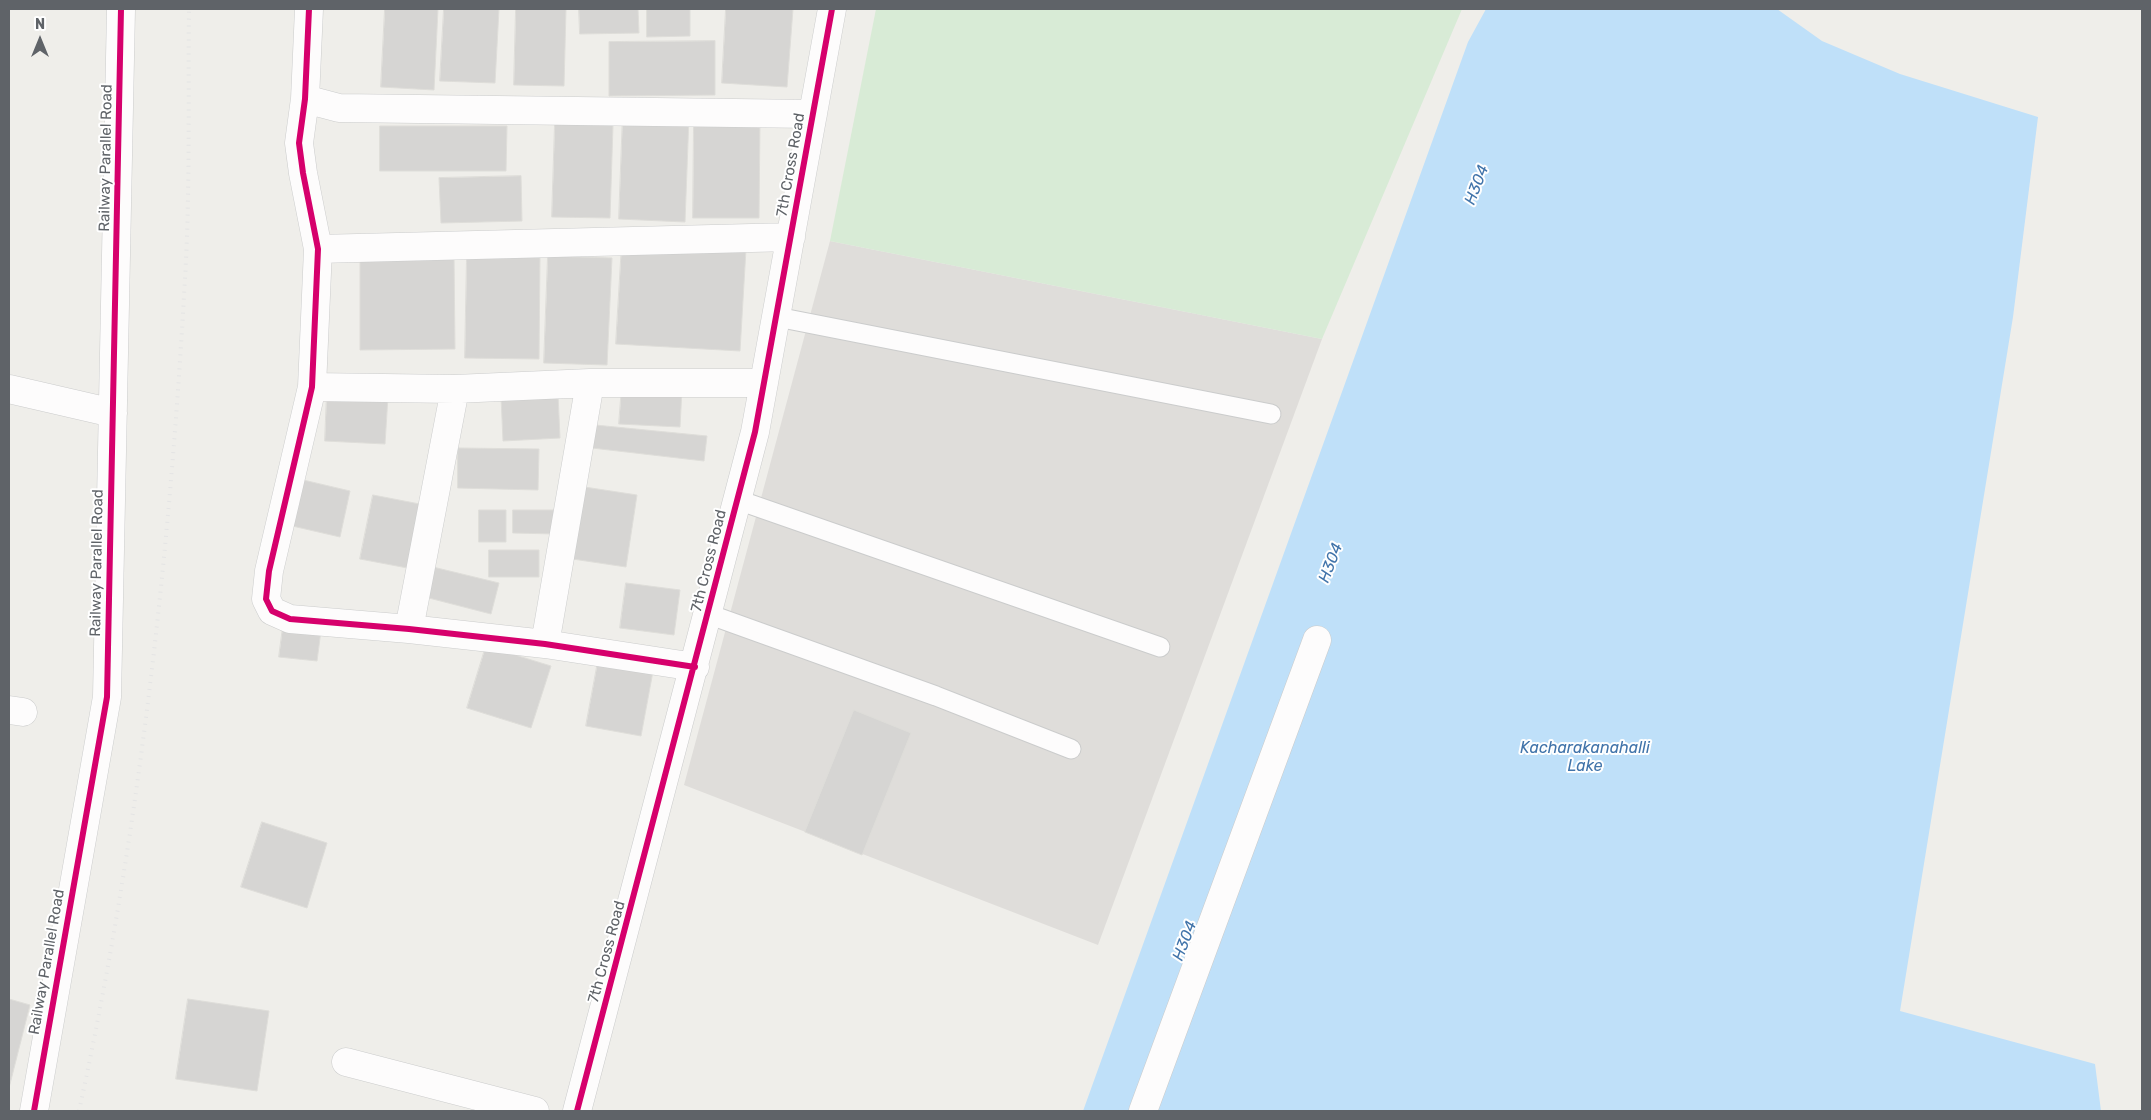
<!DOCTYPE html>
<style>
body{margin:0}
#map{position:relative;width:2151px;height:1120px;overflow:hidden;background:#efeeea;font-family:Rubik,sans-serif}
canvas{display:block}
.frame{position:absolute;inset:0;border:10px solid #5f6368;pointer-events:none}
.north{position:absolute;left:15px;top:15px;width:50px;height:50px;-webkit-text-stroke:4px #fff;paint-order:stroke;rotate:0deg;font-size:14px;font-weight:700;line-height:20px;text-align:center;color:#5f6368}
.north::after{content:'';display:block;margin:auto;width:18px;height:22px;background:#5f6368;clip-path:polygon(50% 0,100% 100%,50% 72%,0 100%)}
</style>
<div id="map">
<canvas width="2151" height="1120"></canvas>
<div class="frame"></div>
<div class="north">N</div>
</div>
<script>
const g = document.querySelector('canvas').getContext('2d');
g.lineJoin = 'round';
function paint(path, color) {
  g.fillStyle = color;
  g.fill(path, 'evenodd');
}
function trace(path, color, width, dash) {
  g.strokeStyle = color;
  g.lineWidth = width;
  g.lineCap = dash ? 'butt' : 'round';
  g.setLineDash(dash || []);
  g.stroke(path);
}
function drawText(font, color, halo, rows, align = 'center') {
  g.font = font + ' Rubik,sans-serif';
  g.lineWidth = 4;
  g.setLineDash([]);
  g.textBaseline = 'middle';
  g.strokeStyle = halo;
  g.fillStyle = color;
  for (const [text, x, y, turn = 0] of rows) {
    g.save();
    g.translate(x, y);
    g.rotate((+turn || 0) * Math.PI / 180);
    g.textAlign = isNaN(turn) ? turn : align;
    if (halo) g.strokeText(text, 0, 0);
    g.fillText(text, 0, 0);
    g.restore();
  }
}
paint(new Path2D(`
 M830,241L1322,339L1098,945L684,785Z`), '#dfddda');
paint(new Path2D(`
 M876,9H1462L1322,339L830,241Z`), '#d8ebd6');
paint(new Path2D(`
 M1486,9H1777L1822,41L1900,74L2038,117L2013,317L1900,1011L2095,1064L2101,1111H1083L1468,42Z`), '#bfe0f9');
const building = new Path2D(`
 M385,9H438L434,90L381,87Z
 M444,9H499L495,83L440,81Z
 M516,9H566L564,86L514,85Z
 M579,9H638L639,33L580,34Z
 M647,9H690V36L647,37Z
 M726,9H793L787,87L722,83Z
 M715,41V95L609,96V42Z
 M623,113L689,116L685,222L619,219Z
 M694,120H760L759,218H693Z
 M555,123L613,125L610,218L552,217Z
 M380,126H507L506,171H380Z
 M521,176L522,221L441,223L439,178Z
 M622,243L746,249L740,351L616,344Z
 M454,255L455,349L360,350V257Z
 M467,255H540L539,359L465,358Z
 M548,256L612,258L607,365L544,363Z
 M622,386L682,389L680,427L619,424Z
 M327,393L388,396L385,444L325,441Z
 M558,394L560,438L503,441L501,396Z
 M595,425L707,436L704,461L592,448Z
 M458,448L539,449L538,490L458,488Z
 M299,479L350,491L340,537L288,525Z
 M578,486L637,495L626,567L566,558Z
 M373,495L430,506L418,570L360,559Z
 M479,510H506V542H479Z
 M513,510H555V534L513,533Z
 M489,550H539V577H489Z
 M433,567L499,583L491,614L425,597Z
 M626,583L680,590L674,635L620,628Z
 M284,619L322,623L317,661L279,657Z
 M486,646L551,666L531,728L467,708Z
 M599,656L654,666L641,736L586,726Z
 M854,710L911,733L862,855L805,832Z
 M262,822L327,843L307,908L241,887Z
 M9,999L30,1005L9,1088Z
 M188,999L269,1011L257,1091L176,1079Z`);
paint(building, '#d6d5d3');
trace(building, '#deddd9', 1);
const lane = new Path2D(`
 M777,317L1271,414
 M738,500L1160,647
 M708,614L936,696L1071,749`);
const street = new Path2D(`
 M309,9L305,99L299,143L303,173L318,249L312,387L269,571L266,599L272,611L290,619L409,629L545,644L695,667
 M305,99L339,108L813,114
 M318,249L791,237
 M312,387L455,389L590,383H764
 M9,389L113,413
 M409,629L455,389
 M545,644L590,383
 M9,710L23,712
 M346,1062L535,1111
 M34,1111L107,697L121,9
 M577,1111L755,432L832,9
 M1143,1111L1317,640`);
trace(lane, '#cbcccc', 21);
trace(street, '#cbcccc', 29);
trace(lane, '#fdfcfc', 19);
trace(street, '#fdfcfc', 28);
trace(new Path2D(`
 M79,1111C140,831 171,545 186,260C190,176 188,92 189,9`), '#e4e4e4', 4, [1, 6]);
trace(new Path2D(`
 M309,9L305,99L299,143L303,173L318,249L312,387L269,571L266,599L272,611L290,619L409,629L545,644L695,667
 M34,1111L107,697L121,9
 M577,1111L755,432L832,9`), '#d6006c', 6);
drawText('15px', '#5f6368', '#fff', [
 ["Railway Parallel Road",106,158,-89],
 ["7th Cross Road",791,165,-80],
 ["7th Cross Road",709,561,-76],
 ["Railway Parallel Road",97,563,-89],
 ["7th Cross Road",607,952,-75],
 ["Railway Parallel Road",47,962,-80]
]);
drawText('italic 16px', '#4174aa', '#fff', [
 ["H304",1477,185,-69],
 ["H304",1331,563,-69],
 ["Kacharakanahalli",1585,748],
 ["Lake",1585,766],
 ["H304",1185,941,-69]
]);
</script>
